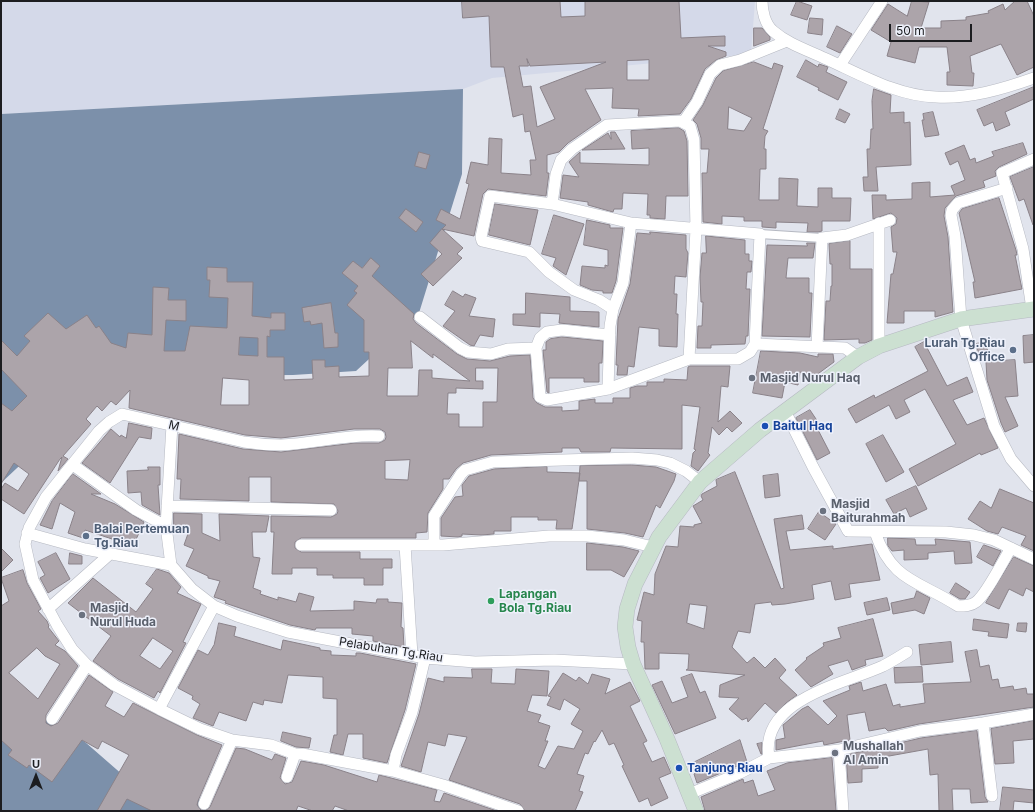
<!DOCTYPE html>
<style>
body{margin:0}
#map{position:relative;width:1035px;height:812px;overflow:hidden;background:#e1e4ed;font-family:Inter,sans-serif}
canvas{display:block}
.frame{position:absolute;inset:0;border:2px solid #1c1d20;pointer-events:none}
.north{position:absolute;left:16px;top:756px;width:40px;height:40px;-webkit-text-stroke:3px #eef1fb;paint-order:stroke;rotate:0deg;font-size:11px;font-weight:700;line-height:16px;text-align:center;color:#1c1d20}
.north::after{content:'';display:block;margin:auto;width:14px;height:18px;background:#1c1d20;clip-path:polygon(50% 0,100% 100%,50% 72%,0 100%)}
.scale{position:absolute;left:889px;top:24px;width:83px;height:18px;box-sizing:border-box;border:2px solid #1c1d20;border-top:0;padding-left:5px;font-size:12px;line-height:14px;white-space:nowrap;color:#1c1d20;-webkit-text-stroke:3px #eef1fb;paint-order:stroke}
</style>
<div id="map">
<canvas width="1035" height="812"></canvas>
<div class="frame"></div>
<div class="north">U</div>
<div class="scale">50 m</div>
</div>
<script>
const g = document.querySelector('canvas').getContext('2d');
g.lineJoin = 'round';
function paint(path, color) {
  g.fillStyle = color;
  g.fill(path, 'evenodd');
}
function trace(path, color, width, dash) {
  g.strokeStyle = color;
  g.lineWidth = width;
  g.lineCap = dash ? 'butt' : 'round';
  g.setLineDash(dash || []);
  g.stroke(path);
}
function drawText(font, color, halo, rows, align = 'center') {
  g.font = font + ' Inter,sans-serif';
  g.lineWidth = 3;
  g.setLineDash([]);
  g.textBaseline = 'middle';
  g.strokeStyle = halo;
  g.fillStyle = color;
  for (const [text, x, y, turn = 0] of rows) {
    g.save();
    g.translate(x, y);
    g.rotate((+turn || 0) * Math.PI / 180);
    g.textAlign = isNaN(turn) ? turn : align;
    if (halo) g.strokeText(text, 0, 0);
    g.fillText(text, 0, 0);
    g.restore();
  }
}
paint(new Path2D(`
 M1,1H755L751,54L492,78L463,89L1,114Z`), '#d4d9e9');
paint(new Path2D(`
 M463,89L462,174L419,313L356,371L293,375L147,376L78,411L1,483V114Z
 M3,669L30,692L28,701L53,723L68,730L85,742L124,776L183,790L199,798L201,811H1V671Z`), '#7c90aa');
const building = new Path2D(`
 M462,1H560L561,17L585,16V1H679L681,38L725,36V46H708L726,52V56L716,60L705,69L691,99L680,114L638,116L639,109L612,108L613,88L585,89L601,120L568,143L559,152L547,155V173H549L546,196L488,189L483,194L474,236L442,229L446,225L436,220L441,209L460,219L469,184L466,183L471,162L488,165L489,138L502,139L501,173L531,175L530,160H536L530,131L525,132L523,114L513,117L504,67H491L489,16L463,18ZM527,59L530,66L606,62L540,87L555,119L537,127L531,86L523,87L519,66H528ZM649,60V80H627V61Z
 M797,1L812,6L807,20L791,15Z
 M912,1L929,2L921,28H941V21L966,20V17L989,13L988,11L1003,4L1005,10L1015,1H1027L1034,16V67L1017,75L1001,44L970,56L972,73H974L973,86L947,85V72H950L947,47H919L915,63L887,56L891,42L871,30L888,4L907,16Z
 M810,18L823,19L822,35L808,33Z
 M837,26L852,34L840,53L827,47Z
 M754,28H762L770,37V40L754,46Z
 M806,60L818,67L819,64L828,67L826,72L847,82L838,100L818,90L819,88L797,77Z
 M754,62L772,69L774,63L783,66L763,129L768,131L765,136L764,149H766V169H760L759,200H779V178L798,179L797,206L818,207V188H832V198H851L850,221H822V231L818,232H807L808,223L776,222V228L762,227V221H744V217L722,216V224L703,222L702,173H707L709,149H701V138L697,124L693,120L703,105L716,78L723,71ZM729,107L752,118L744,131L728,129Z
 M1034,87V99L1005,112L1010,125L996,131L993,122L984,126L977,110Z
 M874,89L891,95L890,113L904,112V123L910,122L911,165L876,167L878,191H864L863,177H868L867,149H870L871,129H873L872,101Z
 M840,109L850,114L845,123L836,119Z
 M933,112L939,135L925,137L922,120H924L923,114Z
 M679,128L684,131L687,141L688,196H666L665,219L650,218V215H647L648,194L623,193L622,209H614L613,212L588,205V202L560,198L563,175L579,177L569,162L580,152V163L649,165V148L632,149L631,131Z
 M611,132H615L625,149L582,150L608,133L611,139Z
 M1023,143L1027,154L999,167L995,171L996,176L983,181L985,187L956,196L945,208L944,216L948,237L953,312L935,317V311H904V323H887L891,274H893L897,252H893L891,227L896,224L897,218L891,213L873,219L872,195H886V200L912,199V183L930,182V197L955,195L951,186L965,180L958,161L950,165L945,153L964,145L970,160L975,158L976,163L994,156L992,152Z
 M419,152L430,155L426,169L415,166Z
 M1034,167V225H1033L1024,199L1019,201L1010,177Z
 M999,198L1016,250L1017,255H1015L1022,289L975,298L973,282H975L959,213L962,209Z
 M495,204L538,210L530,245L489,235Z
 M406,209L423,222L416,232L399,218Z
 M554,215L584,224L566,275L553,266L556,258L542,254Z
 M587,220L610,225V228H623L616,281L612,293H603V291L592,290L580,285L582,266L605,268V265L608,266V250L584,245Z
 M442,229L463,248L457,254L462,258L433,286L421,274L442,254L430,243Z
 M650,232L686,235V249L688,253L686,277L675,276L674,294H677L676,314H678L677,347L659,346V329L639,327L634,367L628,366L627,375H617L618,365H616L618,319L630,284L637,233L650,234Z
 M706,236L745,240V254H749V261H752L751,272H747L746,289H750L748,336H746L745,344L711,345V348H697L698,326H702L703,302H701L700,277L702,253H706Z
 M850,241V269H872V340L865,343H859V339L824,340L826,301H830L831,286H832V264H830L829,244Z
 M807,243H815L813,258H788L786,278H809V293H812L810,337L762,336L767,245L807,246Z
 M371,258L380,266L372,276L414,314L413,319L416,323L457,354L467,359L490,361L510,356L530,355L533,398L537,403L545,407H562V411L579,410V401L595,399V403H613V398H630V388L637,386H647V382H664V379L687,380L688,367L690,366H730L728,387L721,386L718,422L730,411L742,423L732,432L727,427L719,435L712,427L708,453L710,455L698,471L691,466L693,453L696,450L694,449L700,407L682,405V449L611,448L610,452H581L579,448H562V452L491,455L463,463L456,469L449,479H443V489L428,513L427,532L416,533V538H301L295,542V548L301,552H360V559H392V568H383V585H364V578H333V575H317V568H292V574H272L274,532H271V516L331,517L337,514L338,511L334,504L271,502V477H249V501L180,499L181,479H177L179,434L243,449L281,452L355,443H379L385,440L386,437L385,432L380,429H354L281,438L245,435L129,408L130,390L116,405L111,401L102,411L97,406L86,419L91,424L63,456L68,459L58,471L62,457L60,459L24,514L1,499V489L5,483L18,491L29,474L14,463L1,484V403L12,411L27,396L1,369V340L17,356L30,341L24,336L48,313L66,329L87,315L96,328L99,326L111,343L126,348L128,333L152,335L153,287L169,288L168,300H186V321L166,320L164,351H185L190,326L227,328L228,298L209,297L210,280H207V267L227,268V282H253L252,316L271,318V313H285V330H270V337L267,336V357H284V380L313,379L312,360H325V367L339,366V377L369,376V352H364V320L347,305L357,293L354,291L358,286L342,273L353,261L362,268ZM240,337L258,338V356L239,355ZM411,341L433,358V354L470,381L432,378V370H419L418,396H387L388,368H412ZM476,368H498L497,402H483V427H459V414H447L448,393H456V388L483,389V381H476ZM223,378L249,380V405H221ZM410,460L408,480L385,479V461Z
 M453,291L463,297L465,294L476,298L469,316L495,319L493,337L480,335L474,346L470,345L443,326L455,311L445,305Z
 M526,293L570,297V311L599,312V327L559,323L560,314L540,313V327L513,325V314H525Z
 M331,303L335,333H338V347L324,348L322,323L311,325L310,321L304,322L302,308Z
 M1034,335V362L1024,363L1023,336Z
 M562,337L603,341L602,363H599V382H584V378H549V393L547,392L543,350H546V342L550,339Z
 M924,342L947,386L967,377L973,392L953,400L967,425L984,418L998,448L981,455L980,453L918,486L909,469L956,444L925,389L904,400L910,412L896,419L889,405L856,423L848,409L874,395L875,398L928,371L915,347Z
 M986,342L989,360L981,361L976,344Z
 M761,351L800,353L818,357V354H833L834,362L815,376L800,372L798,385L785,382L782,398L753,393Z
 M1015,360L1018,396L1005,397L1018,426L1005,432L1001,423L987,380L986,362Z
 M810,410L818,422L815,424L830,453L817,460L796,418Z
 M129,423L152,428L151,439L139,437L110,483L82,463L111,429L120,437L121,435L126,438Z
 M883,435L904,472L886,482L866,444Z
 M632,465L656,467L676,474L674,481L660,508L656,505L643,537L625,533L587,529V481H579L580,466Z
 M148,467H160V485H158L160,515L142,505L141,492L128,493L127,471L148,470Z
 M547,467V472L580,473L572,529H556L557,520H538V517H511V531H494V534L481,535L462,534V536L458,537L441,536V518L455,497L463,496L462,485L469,476L494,469Z
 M735,472L781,589L784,588L774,519L802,515L804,529L786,531L790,550L833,546V549L872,544L880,580L849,584L851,597L835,600L831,581L812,585L814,599L785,604L772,605L771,602L755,604L750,633L738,631L732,647L747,663L754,657L765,668L775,658L786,670L779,678L797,695L786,703L776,713L765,703L748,722L747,718L742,720L729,709L739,698L719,697L720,685L745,675L686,670L688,669L689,654L659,653V669H645L644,642H641L642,621L637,620L644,592L654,595L655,574L666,546L678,547L680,526L694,527V525L702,523L693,506L703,500L701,496L702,494L717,486L716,480ZM690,604L707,606L704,629L687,623Z
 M73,474L101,494H91L115,504L144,522L133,546L85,530L83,538L68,533L75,512L60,503L52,529L40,525L52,501Z
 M778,474L780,496L765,498L763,476Z
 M916,486L927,509L910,517L906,508L894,514L886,500Z
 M1000,489L1034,503V551L1021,545L1026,536L1002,527L998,534L987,531L968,519L980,501L991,508Z
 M819,512L836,524L825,540L808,529Z
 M174,513L202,514V533L220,541L219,514L269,516L266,532H252L253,557L260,558L253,588L261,591L260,594L278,600V597L296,602L299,593L314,597L310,611L354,610V601L376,603L377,599H388V602L402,603L401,627L403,628L404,647L373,641V636L352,634V628H316L315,630L290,625L225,603L226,601L214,597L220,581L208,578V576L186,566L194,549L184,545L190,528H174Z
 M888,538L915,539L916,545H936L935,539L970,542L972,563L955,564L954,551L928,553V559L904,560V550L892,551L888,546Z
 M587,543L623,547L639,551L624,577L611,570H587Z
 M984,545L1001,551L993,566L977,557Z
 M1,548L13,560L1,572Z
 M56,553L70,579L48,593L40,578L45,575L38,562Z
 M70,553L82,556V564H69Z
 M1014,557L1034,566V592L1026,588L1023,596L1009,589L999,609L986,603Z
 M157,569L169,573L181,587L177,593L201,604L183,642L186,643L160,693L158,691L154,698L118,679L93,661L111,636L68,603L93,578L136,612L153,589L146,584ZM153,638L173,651L160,669L140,656Z
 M23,570L27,583L41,609L38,611L47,621L49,626L48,627L59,641L55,645L65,651L78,666L46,715V723L51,726L58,723L89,675L113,692L105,706L124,717L133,703L197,735L222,745L198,801L197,805L201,810L205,811L210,807L236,748L245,749L272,760L275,754L286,758L280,778L285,784L292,782L301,761L324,765L377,782L379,775L391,778L437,790L434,801L440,802L444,793L497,811H349L335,806L332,811H313L298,806L296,811H152L127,799L120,811H97L129,755L102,741L98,749L82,740L52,782L29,765L27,768L8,755L12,750L1,740V606L9,601L1,578ZM37,648L45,656L60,664L38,699L9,673Z
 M956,583L970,592L965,599H960L950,593Z
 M917,591L930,598L924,614L915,610L893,614L891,603L914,598Z
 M887,598L890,610L867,615L864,603Z
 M873,619L883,656L865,660L866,665L852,670L848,660L828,666L833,674L811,687L795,670L807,659L806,658L824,646L823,643L841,638L838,628Z
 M974,619L1009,624L1007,638L988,636L989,632L973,630Z
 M219,623L236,627L234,636L281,650L283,640L320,648V650L331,651V655L356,656V653H360L416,664L405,710L387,763L363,758V734H348L343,755L330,752L334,735H337V699L323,698V677L288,675L282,703L264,700L263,705L253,702L246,721L219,712L213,726L193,718L200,704L192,699L193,696L178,688L198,650L208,655L214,645Z
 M1018,623H1027L1026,632L1017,631Z
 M951,642L953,662L921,665L919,645Z
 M977,650L980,667L989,665L992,680L998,679L1000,688L1013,686L1014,690L1026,688L1027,694H1034V707L919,724L888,731L885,728L869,731L865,712L847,715L850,740L824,745L823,741L776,750V740L785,738L783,725L802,709L808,706L828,725L837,716L823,701L850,690L849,686L861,682L863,691L886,684L893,706L900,704V707L925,703L923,684L971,682L965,652Z
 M922,667L923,682L895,683L894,668Z
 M472,669H492L491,683L515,684L516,669L549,671L547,696L532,695L527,711L541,715L538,722L550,726L545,741H548L538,766L545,769L558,746L574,749L583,731L571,724L580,709L564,699L560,710L547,705L551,697L548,696L563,673L576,681L579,677L588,684L592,674L610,679L605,694L630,682L640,701L630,706L647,741L643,743L652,762L664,757L671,773L659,778L668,798L651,806L648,798L639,802L622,766L624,765L614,743L609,745L602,730L595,742L594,741L588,754L585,753L577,774L584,776L579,791L583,792L575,811H525L520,804L449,780L467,737L448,734L445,746L428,742L421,772L401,766L419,714L428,678L444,682V677L472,678Z
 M692,674L700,693L705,691L716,718L675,734L652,685L662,681L672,703L688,697L681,678Z
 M1034,721V739L1013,741L1014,763L995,764L991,729Z
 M977,731L985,797L988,802L971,803L970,789H952L953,811H939L938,774L930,775L928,749L878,758V768L862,769V782L848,783L846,755L877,748H891V745L921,738Z
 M283,732L311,738L309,748L296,747L281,741Z
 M740,740L747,762L697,783L694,774L697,772L693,763Z
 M762,743V754H761L757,744Z
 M832,758L836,811H705L701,797L743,779L744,783L753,780L758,796L775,790L767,771L787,763Z
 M1003,787L1034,790V803L1014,801L1013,811H1000Z`);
paint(building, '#aca4aa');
trace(building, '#8a8289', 1);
const pedestrian = new Path2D(`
 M760,234L822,238`);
const minor = new Path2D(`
 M762,1C762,11 765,24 773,31C788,44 807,50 824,58C860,74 897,96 936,97C969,99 1003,89 1034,78
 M840,65L882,1
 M684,121L697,102L710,74L720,65L740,60L787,41
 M1007,188L958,203L952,210L951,215L955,236L961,319L994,426L1011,459L1034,486
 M552,204L556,174L561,160L572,149L607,125L680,121L690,126L694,140L696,229L689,359
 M613,309L623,283L631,223
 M1032,309L1023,249L1002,173L1034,159
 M420,317L460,348L468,352L491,354L508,349L536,348
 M610,335L562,330L547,332L540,338L536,348L540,397L547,400L608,389L689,359H738L750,352L755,344L845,348L858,357
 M879,346V223
 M817,347L822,238L847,235L890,220
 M608,389L610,326L613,309L599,300L574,290L549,272L529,252L482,241L481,237L490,196L552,204L631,223L760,234L755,344
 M785,411L813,467L848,531L946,532L974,535L994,540L1034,559
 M172,425L166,526L171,565L192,589L214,606L237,616L288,632L425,658L475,662L554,660L633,664
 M73,465L136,510L166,526
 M167,506L331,510
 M875,532C892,582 918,580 958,606C964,606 971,606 976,602C986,595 1004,559 1011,548
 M27,533L85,549L171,565
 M301,545H443L549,536H587L624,540L653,547
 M405,545L412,655
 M434,545V516L461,474L465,470L493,462L632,458L657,460L670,463L686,471L700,482
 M48,609L110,554
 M159,709L214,606
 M52,719L87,665
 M983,723L992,796
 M839,750L920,731L983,723L1034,714
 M295,754L271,745L232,740L200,729L159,709L114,685L87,665L72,649L57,625L33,580L25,544L29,528L46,497L99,431L109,422L122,414L244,442C256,444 269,445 281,445C314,444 345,434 379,436
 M769,758C759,699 844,684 883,666C891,662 899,657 907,652
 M393,771L396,755L412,712L425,658
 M287,777L295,754H302L393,771L443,785L518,811
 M689,794L740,773L769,758L839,750L843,811
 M204,804L232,740`);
const secondary = new Path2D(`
 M696,811L667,739L633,664L628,647L625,627L627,609L635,584L659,537L700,482L760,430L858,357L879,346L961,319L1034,309`);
trace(pedestrian, '#b6b9c2', 10);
trace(minor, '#b6b9c2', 12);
trace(secondary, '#b6b9c2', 16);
trace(pedestrian, '#fff', 8);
trace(minor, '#fff', 11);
trace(secondary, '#cce0d1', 15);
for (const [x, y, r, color] of [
 [1013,350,4,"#5c6f8a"],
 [752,378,4,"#6b7280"],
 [765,426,4,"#1a4fb4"],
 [823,511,4,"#6b7280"],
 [86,536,4,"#5c6f8a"],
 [491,601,4,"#2e9e5b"],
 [82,615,4,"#6b7280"],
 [835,753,4,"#6b7280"],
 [679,768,4,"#1a4fb4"]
]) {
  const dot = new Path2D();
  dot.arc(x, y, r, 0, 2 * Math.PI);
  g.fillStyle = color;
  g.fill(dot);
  trace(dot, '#eef1fb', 1.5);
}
drawText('bold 12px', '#4e5e75', '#eef1fb', [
 ["Lurah Tg.Riau",1005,343],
 ["Office",1005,357],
 ["Balai Pertemuan",94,529,"left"],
 ["Tg.Riau",94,543,"left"]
], 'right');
drawText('bold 12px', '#5b616d', '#eef1fb', [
 ["Masjid Nurul Haq",760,378],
 ["Masjid",831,504],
 ["Baiturahmah",831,518],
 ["Masjid",90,608],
 ["Nurul Huda",90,622],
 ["Mushallah",843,746],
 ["Al Amin",843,760]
], 'left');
drawText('12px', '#1c1d20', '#eef1fb', [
 ["M",174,426,14],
 ["Pelabuhan Tg.Riau",391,650,9]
]);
drawText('bold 12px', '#164399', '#eef1fb', [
 ["Baitul Haq",773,426],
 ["Tanjung Riau",687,768]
], 'left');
drawText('bold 12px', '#27864d', '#eef1fb', [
 ["Lapangan",499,594],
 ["Bola Tg.Riau",499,608]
], 'left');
</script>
